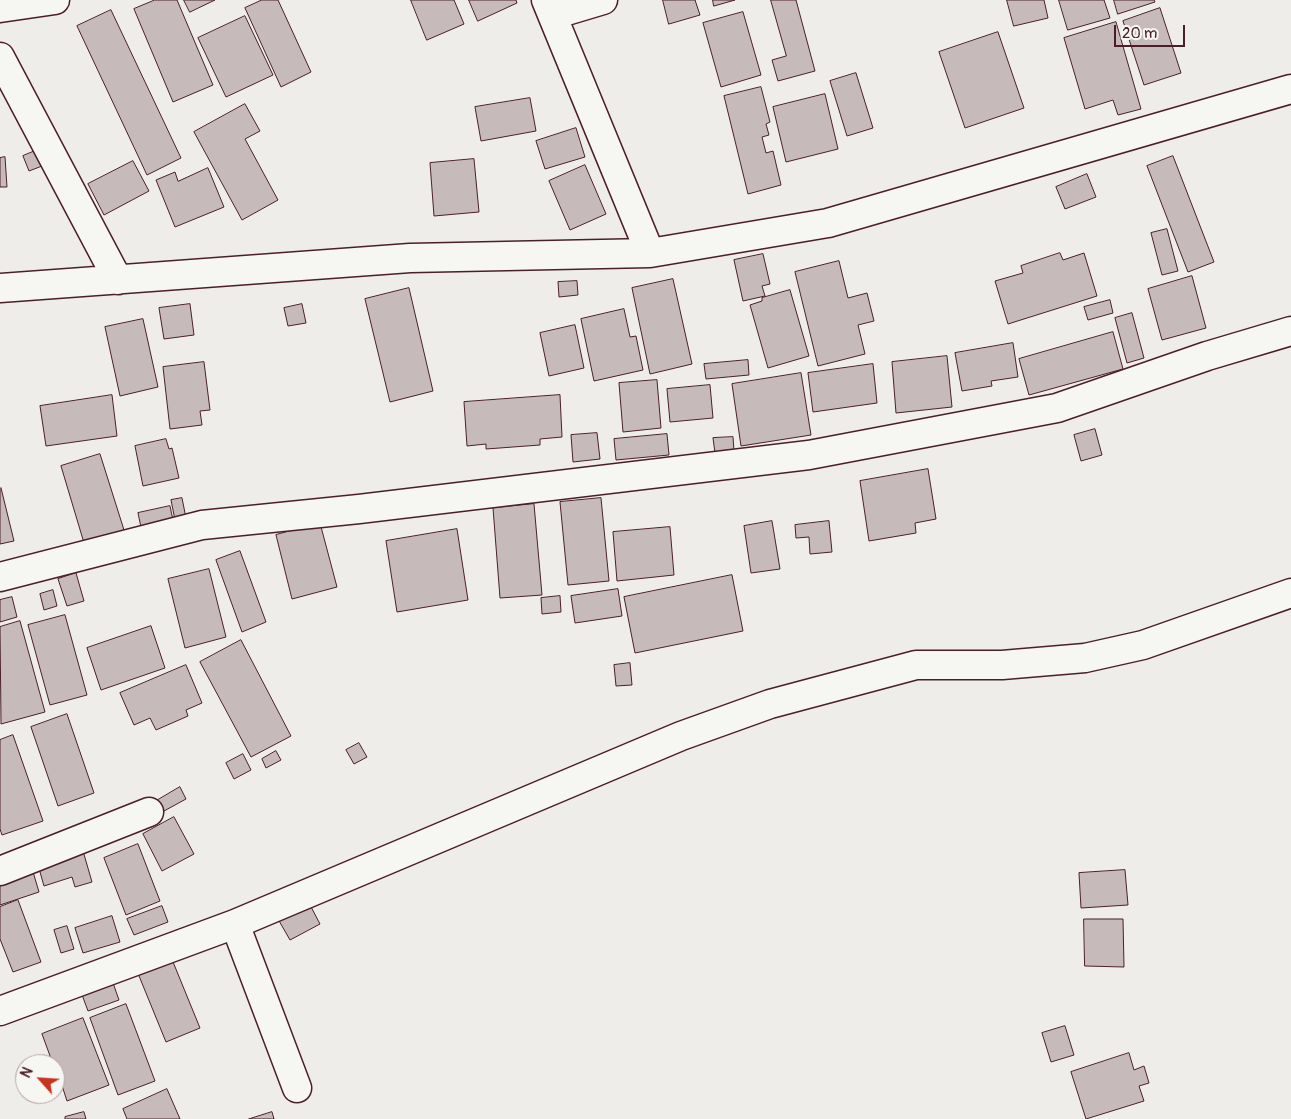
<!DOCTYPE html>
<style>
body{margin:0}
#map{position:relative;width:1291px;height:1119px;overflow:hidden;background:#efedea;font-family:Pangolin,sans-serif}
canvas{display:block}
.north{position:absolute;left:15px;top:1054px;width:50px;height:50px;box-sizing:border-box;background:#f6f6f2;border:1px solid #b1a0a2;border-radius:50%;rotate:296deg;font-size:14px;font-weight:700;line-height:20px;text-align:center;color:#4a1f2b}
.north::after{content:'';display:block;margin:auto;width:18px;height:22px;background:#c8321e;clip-path:polygon(50% 0,100% 100%,50% 72%,0 100%)}
.scale{position:absolute;left:1114px;top:25px;width:71px;height:22px;box-sizing:border-box;border:2px solid #4a1f2b;border-top:0;padding-left:6px;font-size:15px;line-height:18px;white-space:nowrap;color:#4a1f2b;-webkit-text-stroke:4px #f6f6f2;paint-order:stroke}
</style>
<div id="map">
<canvas width="1291" height="1119"></canvas>
<div class="north">N</div>
<div class="scale">20 m</div>
</div>
<script>
const g = document.querySelector('canvas').getContext('2d');
g.lineJoin = 'round';
function paint(path, color) {
  g.fillStyle = color;
  g.fill(path, 'evenodd');
}
function trace(path, color, width, dash) {
  g.strokeStyle = color;
  g.lineWidth = width;
  g.lineCap = dash ? 'butt' : 'round';
  g.setLineDash(dash || []);
  g.stroke(path);
}
const building = new Path2D(`
 M155,0H177L213,85L173,102L134,9Z
 M184,0H215L190,12Z
 M262,0H278L311,72L281,87L245,8Z
 M411,0H454L464,24L427,40Z
 M469,0H516L517,3L478,21Z
 M663,0H695L700,15L669,24Z
 M713,0H735L714,6Z
 M771,0H796L815,71L778,81L772,60L786,56Z
 M1007,0H1044L1048,18L1014,26Z
 M1059,0H1104L1110,18L1068,30Z
 M1114,0H1154L1155,2L1118,14Z
 M1160,8L1181,73L1144,85L1123,21Z
 M111,10L181,158L147,175L77,26Z
 M743,12L761,75L721,87L703,23Z
 M245,16L273,75L226,97L198,38Z
 M1116,22L1141,109L1118,115L1113,100L1085,109L1064,38Z
 M998,32L1024,108L965,128L939,52Z
 M856,73L873,128L847,136L830,81Z
 M761,87L770,122L766,124L769,135L762,137L766,153L773,151L781,185L748,194L724,96Z
 M825,94L838,149L786,162L773,107Z
 M530,98L536,131L481,141L475,107Z
 M245,104L260,131L245,139L278,200L242,220L194,132Z
 M576,128L585,157L545,169L536,141Z
 M35,151L42,166L29,171L23,156Z
 M1173,156L1214,262L1188,272L1147,166Z
 M5,157L7,187H0V158Z
 M474,159L479,212L434,216L430,163Z
 M133,161L149,191L104,215L88,184Z
 M585,165L606,214L570,230L549,181Z
 M208,168L224,207L175,227L156,180L175,172L178,181Z
 M1087,174L1096,197L1065,209L1056,187Z
 M1167,229L1178,271L1162,275L1151,233Z
 M1060,253L1063,260L1084,253L1097,296L1008,324L995,281L1023,273L1021,266Z
 M763,254L770,284L762,286L765,296L743,301L734,260Z
 M839,261L848,298L867,293L874,321L858,325L865,354L818,366L795,272Z
 M1192,276L1206,328L1162,340L1148,289Z
 M673,279L692,364L650,374L632,288Z
 M577,281L578,295L559,297L558,282Z
 M409,288L433,391L390,402L365,299Z
 M790,290L809,356L768,368L750,305L762,301V298Z
 M1110,300L1113,313L1088,320L1084,307Z
 M190,304L194,335L164,339L159,308Z
 M302,304L306,323L288,326L284,308Z
 M624,309L630,337L636,336L643,370L594,381L581,319Z
 M1132,313L1144,358L1127,363L1115,318Z
 M143,319L158,387L120,396L105,327Z
 M575,325L584,368L549,376L540,333Z
 M1113,332L1123,369L1029,395L1019,359Z
 M1013,343L1018,377L991,381L992,386L962,391L955,353Z
 M947,356L952,407L896,413L892,362Z
 M748,360L749,375L706,379L704,364Z
 M204,362L210,410L200,411L202,425L170,429L163,367Z
 M873,364L877,403L813,412L808,373Z
 M801,373L811,435L741,446L732,384Z
 M657,380L661,428L623,432L619,383Z
 M710,385L713,418L670,422L667,389Z
 M112,395L117,436L46,446L40,406Z
 M560,395L562,437L540,439V445L486,449V444L467,446L464,402Z
 M1095,429L1102,455L1081,461L1074,435Z
 M597,433L600,459L573,462L571,435Z
 M667,434L669,455L616,460L614,439Z
 M733,437L734,451L715,453L713,438Z
 M166,439L169,449L172,448L179,478L143,486L135,446Z
 M100,454L124,530L84,543L61,466Z
 M928,469L936,519L915,523L916,533L869,541L860,481Z
 M1,488L14,541L0,544V489Z
 M182,498L186,518L175,520L171,500Z
 M601,498L609,581L568,585L560,502Z
 M534,504L542,595L500,598L493,508Z
 M170,506L174,525L142,532L138,513Z
 M772,521L780,569L751,573L744,526Z
 M829,521L832,552L810,554L809,537L796,538L795,525Z
 M320,523L337,587L292,599L276,535Z
 M670,527L674,575L617,581L613,532Z
 M457,529L468,600L397,612L386,541Z
 M240,551L266,622L242,632L216,560Z
 M209,569L226,637L185,648L168,579Z
 M76,573L84,601L67,606L58,579Z
 M732,575L743,631L635,653L624,597Z
 M618,589L622,616L575,623L571,596Z
 M53,590L57,606L44,610L40,594Z
 M560,596L561,612L542,614L541,598Z
 M12,597L17,617L0,622V600Z
 M65,615L87,695L50,705L28,625Z
 M20,621L45,712L1,724L0,627Z
 M151,626L165,668L101,690L87,648Z
 M241,640L291,736L251,757L200,662Z
 M630,663L632,685L616,686L614,665Z
 M186,665L202,703L186,710L188,716L156,730L150,718L134,725L120,693Z
 M67,714L94,793L58,806L31,727Z
 M13,735L43,821L2,835L0,829V740Z
 M359,743L367,757L354,764L346,750Z
 M276,751L281,760L266,768L262,759Z
 M243,754L251,770L234,779L226,763Z
 M180,787L186,799L164,811L158,800Z
 M174,817L194,854L162,871L143,834Z
 M81,844L92,882L75,887L72,877L44,886L36,858Z
 M138,844L160,901L126,915L104,858Z
 M31,865L39,892L0,905V874Z
 M1125,870L1128,905L1081,908L1079,873Z
 M18,900L41,962L13,972L0,939V907Z
 M309,903L320,924L290,940L278,919Z
 M162,906L168,922L134,935L127,919Z
 M112,916L120,942L83,953L75,928Z
 M1084,919H1123L1124,967L1085,966Z
 M67,926L74,949L61,953L54,930Z
 M171,957L200,1028L166,1042L137,971Z
 M112,980L119,1000L88,1011L81,992Z
 M126,1004L155,1081L118,1095L90,1018Z
 M83,1018L109,1085L67,1101L55,1064H53L42,1034Z
 M1065,1026L1074,1055L1051,1062L1042,1033Z
 M1129,1053L1134,1070L1144,1066L1149,1083L1139,1086L1144,1101L1086,1119L1071,1072Z
 M167,1089L180,1119H127L123,1109Z
 M84,1112L86,1119H65V1117Z
 M272,1112L274,1119H249Z`);
paint(building, '#c6babb');
trace(building, '#4a1f2b', 1);
const minor = new Path2D(`
 M546,0L650,253
 M0,8L55,0
 M553,15L603,0
 M0,57L118,280
 M0,288L410,258L650,253L828,223L1291,89
 M0,577L202,525L359,509L809,455L1057,408L1207,356L1291,331
 M0,871L149,812
 M235,924L297,1088
 M0,1011L235,924L681,736L770,704L916,665H1002L1085,658L1143,645L1291,593`);
trace(minor, '#4a1f2b', 31);
trace(minor, '#f6f6f2', 28);
</script>
